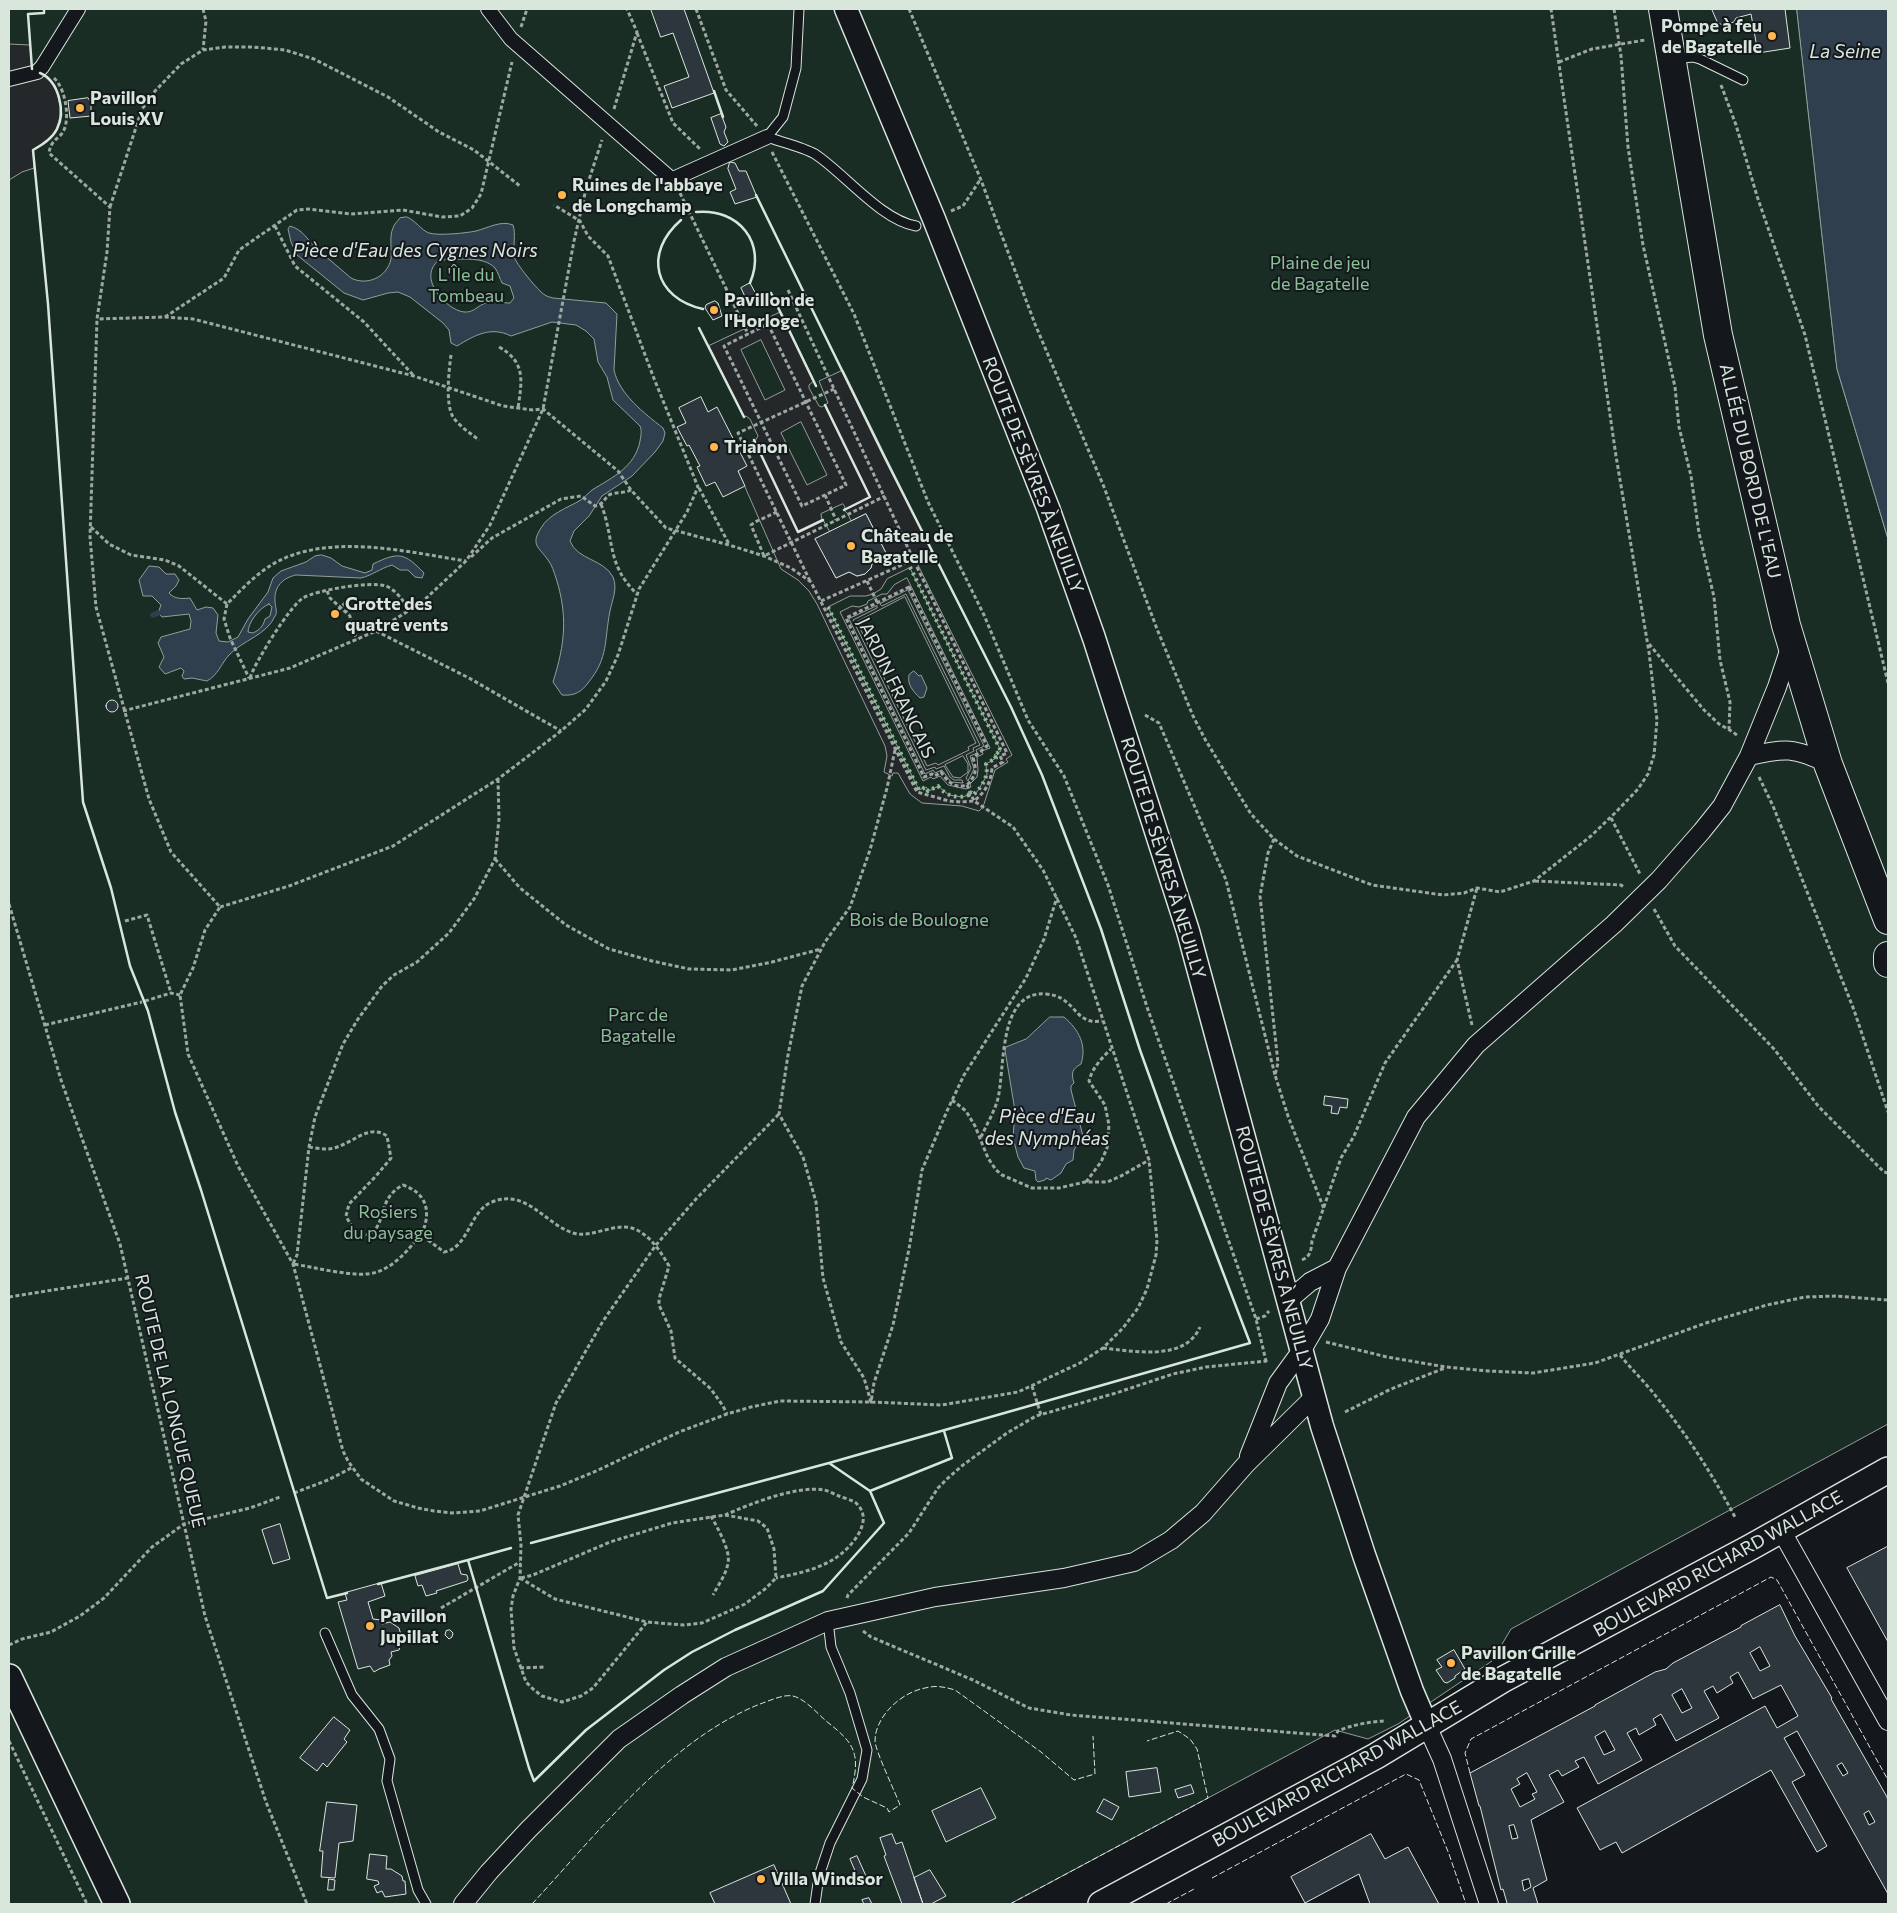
<!DOCTYPE html>
<meta charset="utf-8">
<style>
body{margin:0}
#map{position:relative;width:1897px;height:1913px;overflow:hidden;background:#14181c;font-family:Commissioner,sans-serif}
canvas{display:block}
.frame{position:absolute;inset:0;border:10px solid #d8e6dc;pointer-events:none}
</style>
<div id="map">
<canvas width="1897" height="1913"></canvas>
<div class="frame"></div>
</div>
<script>
const g = document.querySelector('canvas').getContext('2d');
g.lineJoin = 'round';
function paint(path, color) {
  g.fillStyle = color;
  g.fill(path, 'evenodd');
}
function trace(path, color, width, dash) {
  g.strokeStyle = color;
  g.lineWidth = width;
  g.lineCap = dash ? 'butt' : 'round';
  g.setLineDash(dash || []);
  g.stroke(path);
}
function drawText(font, color, halo, rows, align = 'center') {
  g.font = font + ' Commissioner,sans-serif';
  g.lineWidth = 4;
  g.setLineDash([]);
  g.textBaseline = 'middle';
  g.strokeStyle = halo;
  g.fillStyle = color;
  for (const [text, x, y, turn = 0] of rows) {
    g.save();
    g.translate(x, y);
    g.rotate((+turn || 0) * Math.PI / 180);
    g.textAlign = isNaN(turn) ? turn : align;
    if (halo) g.strokeText(text, 0, 0);
    g.fillText(text, 0, 0);
    g.restore();
  }
}
const green = new Path2D(`
 M9,9H1797L1837,369L1888,539V1424L1511,1629L1492,1661L1398,1724L1368,1739L1335,1730L1010,1904H9Z`);
paint(green, '#1a2d24');
trace(green, '#939e99', 1);
const parking = new Path2D(`
 M9,44L30,45L32,71L44,75L51,81L56,88L60,105V117L55,133L47,141L33,150L34,168L22,172L9,180Z
 M781,312L814,381L809,385V388L819,406L822,407L828,403L819,381L843,370L932,551L915,559L1012,755L1006,759L1008,762L995,770L983,807L979,811L962,806L922,803L910,794L898,773H893L892,776L884,772L887,756L885,746L817,604L809,591L798,580L781,569L738,471L737,448L755,441L758,436L750,419L746,416L744,417L709,346ZM761,340L785,390L765,400L741,350ZM801,422L827,475L807,485L781,433ZM843,504L845,507L844,510L848,514L851,521L866,514L886,553L873,560L871,568L865,574L857,576L849,572L836,578L816,539L830,532L823,520H822L821,514ZM910,568L1001,751L994,755L996,758L986,764L987,775L979,789L975,794L972,791L968,792L969,795L962,797L949,795L938,786L929,791L926,787L919,790L828,607L850,596H866L873,594L881,589L887,579Z
 M907,578L990,748L982,751L983,754L977,757L978,770L977,777L970,784L971,787L966,789L948,785L940,776L933,779L931,777L923,781L840,612L852,606L859,607L867,604L868,601L882,594H887L894,585ZM908,590L984,746L976,750L977,753L970,756L974,769L968,781L966,778L971,768L966,755L974,751L973,748L980,745L906,594L882,606L880,604ZM905,597L976,743L968,747L969,750L938,765L936,763L927,766L857,622ZM877,606V608L853,620L926,770L935,767L936,769L944,766L950,777L954,780H962L963,783L951,782L942,770L935,773L933,770L925,774L849,619ZM963,756L968,764V772L960,778L953,777L945,765Z`);
paint(parking, '#24282b');
trace(parking, '#939e99', 1);
const water = new Path2D(`
 M1797,9H1888V539L1837,369Z
 M407,217C416,221 421,230 429,233C438,236 467,233 476,231C488,228 501,220 513,225C516,235 513,245 514,256C515,263 539,292 545,295C548,297 550,297 553,298L606,303L617,314L614,370C619,394 644,413 663,428L665,433L663,441L655,452L632,476L602,496L589,516L574,531L570,541C577,560 604,559 613,577C618,589 612,600 610,611C604,641 609,657 588,683C581,692 575,696 562,695L553,682C565,644 568,616 556,578C554,572 552,565 548,560C539,547 530,545 541,528C549,514 567,508 581,500C585,497 588,493 592,490C613,477 635,467 640,441C641,435 642,431 640,426L613,400L607,377L598,362L594,339L586,331L576,325L552,322L511,336C491,326 475,335 457,346L451,343L449,330L443,323L410,297L398,292L388,293L363,300L344,293L297,255L291,242L288,229L290,226C304,230 307,240 317,249C328,259 340,268 351,278C366,286 387,278 391,259C392,250 389,236 393,228C394,224 398,221 400,218ZM439,260C455,260 483,255 495,268C498,272 500,279 502,283L510,286L514,298L510,303C502,303 494,301 486,303C478,305 474,313 464,312C446,310 416,277 439,260Z
 M322,555L331,558L342,566L365,573L372,570L373,564C398,552 404,552 424,573L422,578L415,577L408,570H400L392,565C379,569 373,575 361,578L296,575C283,578 274,586 275,601C275,607 278,612 275,616C267,635 243,640 229,655C221,664 218,675 207,681L192,678L184,679L182,676L184,671L181,668L165,674L159,667L164,657L158,643L161,637L190,629L191,621L189,614L162,617L158,613L161,605L152,596H143L139,580L149,566L159,567L166,574H175L179,580L176,586L169,593C174,599 182,599 190,598L197,610L206,607L213,608L218,615L216,633L219,641L228,642L238,637L248,619L268,592L273,578L281,571L306,562L315,556ZM269,604L272,607L270,616L265,619C263,627 259,630 253,633L248,632C248,623 259,608 269,604Z
 M914,671L919,676L921,675L927,688L924,697L920,698C913,691 907,685 909,675Z
 M1050,1017H1064C1079,1030 1087,1045 1081,1064C1072,1069 1071,1073 1074,1083L1071,1086V1090L1083,1136L1074,1150L1073,1160L1066,1164L1061,1173L1051,1180L1046,1178L1045,1180L1038,1182L1036,1180L1035,1171L1024,1168L1018,1157L1013,1138L1015,1111L1005,1050L1006,1047L1026,1039Z`);
paint(water, '#2f3f4d');
trace(water, '#939e99', 1);
trace(new Path2D(`
 M153,615L158,613`), '#2f3f4d', 5.5);
const building = new Path2D(`
 M651,9H684L714,93L672,108L664,86L689,77L673,33L661,37Z
 M1712,9H1785L1790,48L1758,53L1751,14L1736,18L1734,22L1723,25L1718,23Z
 M88,98L91,102V116L70,118L68,101Z
 M721,114L726,127L724,132L728,142L724,146L720,144L711,118Z
 M730,162L735,163L739,171H746L757,197L735,204L730,192L736,189L728,169Z
 M750,283L757,296V298L748,303L741,288Z
 M715,301L718,303L722,316L713,320L705,308L706,305Z
 M701,397L708,412L717,407L747,466L738,471L745,486L723,497L715,482L706,486L697,467L700,466L689,445L687,446L677,427L686,423L679,408Z
 M866,514L886,553L873,560L871,568L865,574L857,576L849,572L836,578L815,539Z
 M330.5 614a4.5 4.5 0 1 1 9 0a4.5 4.5 0 1 1-9 0Z
 M106 706a6 6 0 1 1 12 0a6 6 0 1 1-12 0Z
 M1325,1096L1348,1099L1347,1108L1340,1107L1338,1114L1331,1113L1332,1106L1324,1105Z
 M280,1524L290,1559L273,1564L262,1530Z
 M1887,1547L1888,1548V1642L1847,1568Z
 M458,1564L461,1574L467,1575L468,1579L467,1581L436,1591L437,1593L426,1596L422,1585L418,1586L415,1576Z
 M381,1583L385,1596L368,1602L373,1619L381,1620L382,1624L390,1622L399,1628L402,1639L399,1650L391,1652L392,1656L389,1660L390,1665L379,1669L374,1672L370,1666L358,1669L338,1602L347,1600L345,1593Z
 M1780,1605L1795,1636L1832,1698L1831,1699L1887,1797L1888,1802V1894L1797,1731L1784,1738L1805,1775L1792,1782L1827,1846L1817,1852L1771,1770L1622,1853L1616,1842L1600,1850L1577,1808L1765,1706L1777,1728L1798,1716L1781,1685L1753,1699L1738,1672L1730,1677L1733,1683L1717,1693L1713,1686L1704,1691L1719,1718L1676,1741L1661,1714L1653,1719L1656,1725L1639,1735L1636,1728L1627,1733L1642,1760L1598,1784L1584,1757L1575,1761L1579,1767L1562,1776L1558,1770L1549,1775L1564,1802L1531,1820L1547,1880L1533,1888L1538,1904H1505L1507,1903L1503,1889L1501,1890L1480,1806H1479L1470,1773L1595,1706V1705L1655,1672L1666,1669L1673,1663L1741,1627V1626ZM1760,1647L1770,1666L1760,1671L1750,1653ZM1682,1689L1692,1708L1682,1713L1672,1695ZM1605,1731L1615,1750L1604,1755L1595,1737ZM1842,1763L1848,1773L1843,1776L1837,1766ZM1527,1773L1537,1792L1532,1794L1535,1799L1520,1807L1511,1789L1520,1784L1517,1779ZM1869,1811L1875,1822L1869,1825L1864,1814ZM1514,1825L1518,1838L1512,1839L1509,1826ZM1529,1879L1531,1887L1524,1891L1522,1881Z
 M450,1630L453,1633L452,1637L449,1639L445,1635L446,1631Z
 M1454,1650L1465,1669L1455,1676V1678L1447,1683L1444,1682L1436,1670L1442,1667L1437,1660Z
 M334,1717L350,1730L344,1739L347,1742L327,1767L323,1763L317,1771L300,1758Z
 M1157,1768L1161,1792L1129,1797L1126,1772Z
 M1191,1785L1194,1793L1178,1798L1175,1790Z
 M981,1788L996,1818L946,1842L932,1811Z
 M1104,1799L1119,1807L1112,1820L1097,1812Z
 M327,1802L357,1805L353,1841L339,1843L335,1878L321,1877L323,1851H320Z
 M892,1834L896,1844L902,1842L923,1904H902L884,1856L886,1855L880,1838Z
 M1371,1834L1385,1859L1408,1847L1439,1904H1370L1359,1874L1305,1903L1291,1877Z
 M370,1854L387,1856L386,1869H391L402,1876L403,1881H405L406,1894L385,1897L382,1891L377,1893L374,1886L379,1884L378,1881L367,1879Z
 M857,1856L866,1876L859,1880L850,1859Z
 M774,1865L791,1904H715L710,1893Z
 M930,1870L946,1896L931,1904H923L914,1878Z
 M329,1879L335,1880L334,1890H328Z
 M869,1898L872,1904H864L862,1900Z`);
paint(building, '#2c363c');
trace(building, '#d8e6dc', 1);
const service = new Path2D(`
 M799,9L796,68L783,117L767,137C781,142 803,147 815,154C845,174 881,220 916,226
 M1673,59L1693,57L1700,59L1743,80
 M325,1633L352,1695L379,1729L390,1759L387,1781L418,1890L426,1904
 M815,1904L819,1876L830,1843L862,1779L867,1750L850,1693L831,1647L828,1621`);
const pedestrian = new Path2D(`
 M488,9L511,39L670,178L673,179L767,137
 M9,79L37,72L42,67L78,9`);
const minor = new Path2D(`
 M1749,756C1784,748 1795,747 1828,764
 M1289,1300L1310,1282L1337,1268
 M1249,1456L1278,1383L1302,1350L1320,1319L1337,1268L1416,1117L1476,1045L1614,924L1659,880L1702,831L1722,806L1749,756L1777,687L1791,645
 M1781,1530L1888,1721
 M1427,1726L1442,1759L1489,1904
 M463,1904L489,1872L528,1830L619,1739L682,1695L726,1667L828,1621L935,1597L1064,1578L1134,1562L1171,1540L1203,1513L1246,1464L1314,1397`);
const tertiary = new Path2D(`
 M846,9L934,219L1048,508L1094,638L1188,931L1322,1426L1364,1555L1412,1691L1427,1726`);
const secondary = new Path2D(`
 M9,1677L117,1904
 M1101,1904L1376,1756L1502,1680L1751,1547L1888,1470`);
const primary = new Path2D(`
 M1663,9L1718,335L1786,625L1828,764L1888,920
 M1888,956V963`);
trace(service, '#d8e6dc', 11);
trace(pedestrian, '#d8e6dc', 16);
trace(minor, '#d8e6dc', 20);
trace(tertiary, '#d8e6dc', 25);
trace(secondary, '#d8e6dc', 28);
trace(primary, '#d8e6dc', 30);
trace(new Path2D(`
 M203,9L206,21L203,50
 M696,9L726,90L757,126
 M909,9L981,180L1035,324L1104,487L1157,629L1193,716L1206,741L1251,814L1274,839L1297,856L1372,885L1443,895L1464,893L1477,888L1500,892L1534,881L1591,836L1616,812L1638,789L1648,774L1654,755L1657,720L1649,652L1616,456L1551,9
 M1614,9L1621,56L1628,147L1643,245L1675,387L1679,427L1691,476L1699,533L1714,597L1720,660L1730,702L1729,729
 M521,27L527,9
 M637,33L673,123L701,150
 M1559,62L1592,49L1645,40
 M54,78C65,88 70,116 64,130C59,140 51,139 49,153L110,207L107,252L97,319L90,537L96,607L149,799L171,852L220,907L205,930L193,968L180,995L188,1054L238,1166L293,1264L343,1451L348,1461L361,1479L394,1501L418,1508L434,1511L452,1513L480,1511L560,1486L594,1472L679,1432L727,1414L751,1407L780,1401L871,1402L942,1405L1018,1392L1080,1363L1103,1348L1123,1328L1138,1308L1147,1289L1156,1255L1157,1240L1149,1160L1076,938L1043,870L1013,827L974,801L961,802L949,801L917,792L811,582L791,568L764,556L729,545L666,528L631,490L618,471L543,409L533,410L503,406L414,376L193,319L165,317L97,319
 M1721,85L1736,125L1757,196L1805,335L1888,683
 M614,109L637,32L627,9
 M772,152L854,314L928,502L984,615L1028,720L1064,776L1108,885L1147,1007L1256,1319L1266,1361
 M680,193L748,334
 M110,207L142,109L155,91L181,64L203,50L225,47H253L285,50L314,59L388,97L439,132L474,150L520,186
 M951,211L963,206L980,180
 M275,226L295,266L364,322L414,376
 M788,290L915,563L1007,753L1000,756L1003,762L992,768C991,783 985,792 974,801L967,785
 M165,317L224,278L239,250L297,210L309,209L351,214L403,210L442,217L460,216L472,208L481,194L512,62
 M768,324L846,485L802,506L724,346Z
 M499,347C526,362 522,381 518,408
 M451,355C449,370 445,403 453,417C459,426 470,433 479,440
 M699,488L729,544
 M825,495L836,520
 M601,504C615,540 606,564 637,594
 M777,512L755,522L751,525L764,556L885,496
 M91,527L109,544L131,555L165,560L179,566L227,604C241,590 256,574 273,564C328,532 407,552 466,561
 M471,557L492,538L561,499L581,496L595,506C605,504 604,497 611,494C618,492 625,493 631,490
 M810,581L738,433L834,389
 M867,581L877,602
 M909,587L987,746L973,758C977,770 976,776 967,785C954,789 948,782 941,772L935,776L932,774L924,777L846,618Z
 M327,591L330,598L350,616L352,629L357,639
 M821,601L913,560
 M345,603L346,601L349,604L346,612
 M227,604L224,619L230,638L249,678
 M337,611L338,610
 M376,631L469,678L561,731
 M1649,644L1704,710L1719,724L1733,732L1738,736
 M250,678C255,662 290,606 303,598C317,590 370,581 386,586C396,590 404,601 409,611
 M123,711L290,668L376,631L421,603L466,561L490,525L543,409L574,241L586,189L602,140
 M1145,715L1159,723L1226,880L1275,1075
 M895,750L887,788L870,850L850,907L825,942L802,986L788,1055L779,1114L803,1157L816,1202L823,1278L841,1342L864,1378L871,1402L874,1383L893,1325L909,1249L922,1170L947,1111L964,1075L1026,978L1044,939L1057,897
 M1759,777L1773,806L1854,1010L1888,1112
 M498,779L499,819L495,859L474,899L449,933L417,962L394,975L382,986L358,1019L343,1044L315,1117L309,1147L297,1255L293,1264C314,1267 358,1279 377,1272C397,1265 411,1247 423,1231L428,1240L444,1252C469,1248 469,1211 492,1202C526,1188 545,1224 573,1233C592,1239 618,1220 637,1230C652,1238 661,1252 669,1266L659,1299V1305L671,1331L675,1358L711,1389L723,1406L727,1414
 M1611,818L1640,874
 M1274,839L1268,853L1260,896L1278,1063L1275,1075L1288,1116L1324,1209
 M495,859L520,888L566,925L609,949L652,961L689,969L732,970L772,962L821,949
 M1535,881L1621,885L1625,888
 M9,904L61,1080L120,1244L205,1616L266,1802L307,1904
 M220,907L289,886L393,846L498,779L561,731L586,709L606,681L618,655L639,589L687,512L698,487L653,376L608,256L588,236L580,221L554,205
 M1654,909L1675,946L1774,1049L1819,1107L1884,1172L1888,1173
 M125,921L147,915L171,993
 M145,1001L171,993L180,995
 M45,1025L142,1002
 M1472,1025L1457,960L1477,888
 M952,1100L966,1111L975,1126L988,1158L996,1170L1002,1175L1032,1188H1059L1085,1182H1107L1121,1176L1149,1160
 M981,1137C986,1126 993,1114 997,1102C1006,1073 996,990 1046,994C1072,996 1073,1017 1091,1021C1094,1022 1098,1021 1102,1021
 M309,1147C315,1148 322,1149 328,1149C351,1147 367,1122 387,1136L391,1158L376,1176L349,1204L346,1216C352,1228 357,1234 370,1235C388,1220 377,1199 403,1185C426,1193 431,1210 423,1231
 M1086,1182L1101,1162L1107,1148L1109,1125L1105,1105L1089,1081C1092,1068 1102,1058 1111,1049
 M1302,1260C1311,1256 1311,1250 1312,1241L1341,1158L1354,1136L1385,1063L1457,960
 M9,1297L128,1278
 M1256,1319L1265,1316L1269,1311
 M1326,1342L1387,1357L1446,1367L1488,1371L1533,1373L1595,1363L1706,1323L1767,1305L1805,1297L1836,1296L1888,1300
 M1103,1348C1133,1351 1185,1362 1200,1327
 M1620,1355C1632,1370 1646,1383 1658,1399C1688,1436 1714,1477 1736,1519
 M1032,1386L1041,1415
 M1345,1412L1391,1389L1445,1368
 M294,1493L328,1480L353,1467
 M725,1515C750,1504 797,1485 824,1490C829,1491 834,1494 839,1496C844,1498 852,1500 856,1503C876,1521 850,1549 834,1559C816,1570 796,1574 776,1578
 M711,1516C717,1527 731,1551 728,1563C726,1575 718,1585 713,1595
 M520,1578L555,1599L647,1622L593,1688L581,1696L562,1702L542,1696L533,1689L526,1682L514,1648L511,1609L513,1596L520,1578L521,1545L518,1515L556,1403L603,1321L656,1245L696,1199L779,1114
 M521,1578L533,1575L610,1542L672,1523L725,1515L758,1521L767,1528L774,1549L776,1578L765,1589L745,1604L702,1623L684,1625L647,1622
 M847,1598L848,1595L909,1533L938,1488L948,1478L963,1465L1007,1433L1036,1416L1116,1393L1173,1374L1206,1367L1266,1361L1268,1363
 M441,1608L520,1562
 M863,1631L871,1637L973,1680L1029,1708L1071,1715L1335,1736L1338,1731C1351,1725 1369,1722 1384,1721
 M9,1645L22,1639L51,1632L80,1616L104,1598L152,1547L184,1524L250,1508L280,1497
 M520,1668L545,1667
 M9,1741L87,1904`), '#9da8a2', 3, [4, 2.5]);
trace(service, '#14181c', 9);
trace(pedestrian, '#14181c', 14);
trace(minor, '#14181c', 18);
trace(tertiary, '#14181c', 22);
trace(secondary, '#14181c', 25);
trace(primary, '#14181c', 28);
trace(new Path2D(`
 M338,610L345,603`), '#9da8a2', 3, [4, 2.5]);
trace(new Path2D(`
 M910,567L1001,751L994,755L996,758L986,764C989,775 983,786 974,794L972,791
 M828,607L919,790L926,787L928,791L938,786C946,796 957,799 969,795L968,792`), '#8ac095', 4, [2.5, 4]);
trace(new Path2D(`
 M1470,1773L1465,1753L1471,1739L1771,1577L1777,1580L1888,1780
 M1212,1878L1406,1774L1419,1780L1449,1854L1466,1904
 M532,1904C597,1834 669,1740 760,1704C769,1701 783,1694 793,1696C805,1699 817,1713 826,1721C853,1742 861,1752 852,1788L863,1797L887,1808L889,1812L900,1805C896,1794 875,1750 875,1741C875,1716 902,1692 925,1688C936,1685 945,1687 955,1690L1041,1752L1074,1780L1095,1774L1093,1736
 M1010,1904L1208,1798L1197,1749L1190,1739L1178,1731L1147,1741
 M1166,1904L1196,1888`), '#d8e6dc', 1, [6, 2.5]);
trace(new Path2D(`
 M32,69L28,14L44,13V9
 M40,73C59,81 66,112 57,129C52,139 42,145 33,150L48,304L83,802L111,888L130,966L148,1011L175,1112L201,1190L327,1598L347,1593
 M714,91L723,117
 M696,212C739,208 767,243 750,283
 M681,220C643,253 654,298 703,309
 M771,293L816,386
 M699,328L744,417
 M825,405L870,497L844,510
 M754,440L798,532L823,520
 M870,1491L952,1458L944,1431
 M531,1543L829,1463
 M468,1560L511,1548
 M378,1584L468,1560L529,1768L534,1781L586,1730L664,1670L692,1652L735,1630L823,1591L884,1523L870,1491L829,1463L1250,1343L1172,1139L1140,1050L1101,929L1042,775L1011,707L885,458L756,195`), '#d8e6dc', 2.5);
for (const [x, y, r, color] of [
 [1772,36,5,"#ffb74d"],
 [80,108,5,"#ffb74d"],
 [562,195,5,"#ffb74d"],
 [714,310,5,"#ffb74d"],
 [714,447,5,"#ffb74d"],
 [851,546,5,"#ffb74d"],
 [335,614,5,"#ffb74d"],
 [370,1626,5,"#ffb74d"],
 [1451,1663,5,"#ffb74d"],
 [761,1879,5,"#ffb74d"]
]) {
  const dot = new Path2D();
  dot.arc(x, y, r, 0, 2 * Math.PI);
  g.fillStyle = color;
  g.fill(dot);
  trace(dot, '#14181c', 2);
}
drawText('bold 18px', '#d8e6dc', '#14181c', [
 ["Pompe à feu",1762,26,"right"],
 ["de Bagatelle",1762,47,"right"],
 ["Pavillon",90,98],
 ["Louis XV",90,119],
 ["Ruines de l'abbaye",572,185],
 ["de Longchamp",572,206],
 ["Pavillon de",724,300],
 ["l'Horloge",724,321],
 ["Trianon",724,447],
 ["Château de",861,536],
 ["Bagatelle",861,557],
 ["Grotte des",345,604],
 ["quatre vents",345,625],
 ["Pavillon",380,1616],
 ["Jupillat",380,1637],
 ["Pavillon Grille",1461,1653],
 ["de Bagatelle",1461,1674],
 ["Villa Windsor",771,1879]
], 'left');
drawText('18px', '#8ac095', '#14181c', [
 ["Plaine de jeu",1320,263],
 ["de Bagatelle",1320,284],
 ["L'Île du",466,275],
 ["Tombeau",466,296],
 ["Bois de Boulogne",919,920],
 ["Parc de",638,1015],
 ["Bagatelle",638,1036],
 ["Rosiers",388,1212],
 ["du paysage",388,1233]
]);
drawText('18px', '#d8e6dc', '#14181c', [
 ["ALLÉE DU BORD DE L'EAU",1750,471,77],
 ["ROUTE DE SÈVRES À NEUILLY",1033,475,69],
 ["JARDIN FRANCAIS",896,688,64],
 ["ROUTE DE SÈVRES À NEUILLY",1163,858,73],
 ["ROUTE DE SÈVRES À NEUILLY",1274,1248,75],
 ["ROUTE DE LA LONGUE QUEUE",170,1401,77],
 ["BOULEVARD RICHARD WALLACE",1718,1564,-29],
 ["BOULEVARD RICHARD WALLACE",1337,1774,-29]
]);
drawText('italic 19px', '#d8e6dc', '#14181c', [
 ["La Seine",1845,52],
 ["Pièce d'Eau des Cygnes Noirs",415,251],
 ["Pièce d'Eau",1047,1117],
 ["des Nymphéas",1047,1139]
]);
</script>
